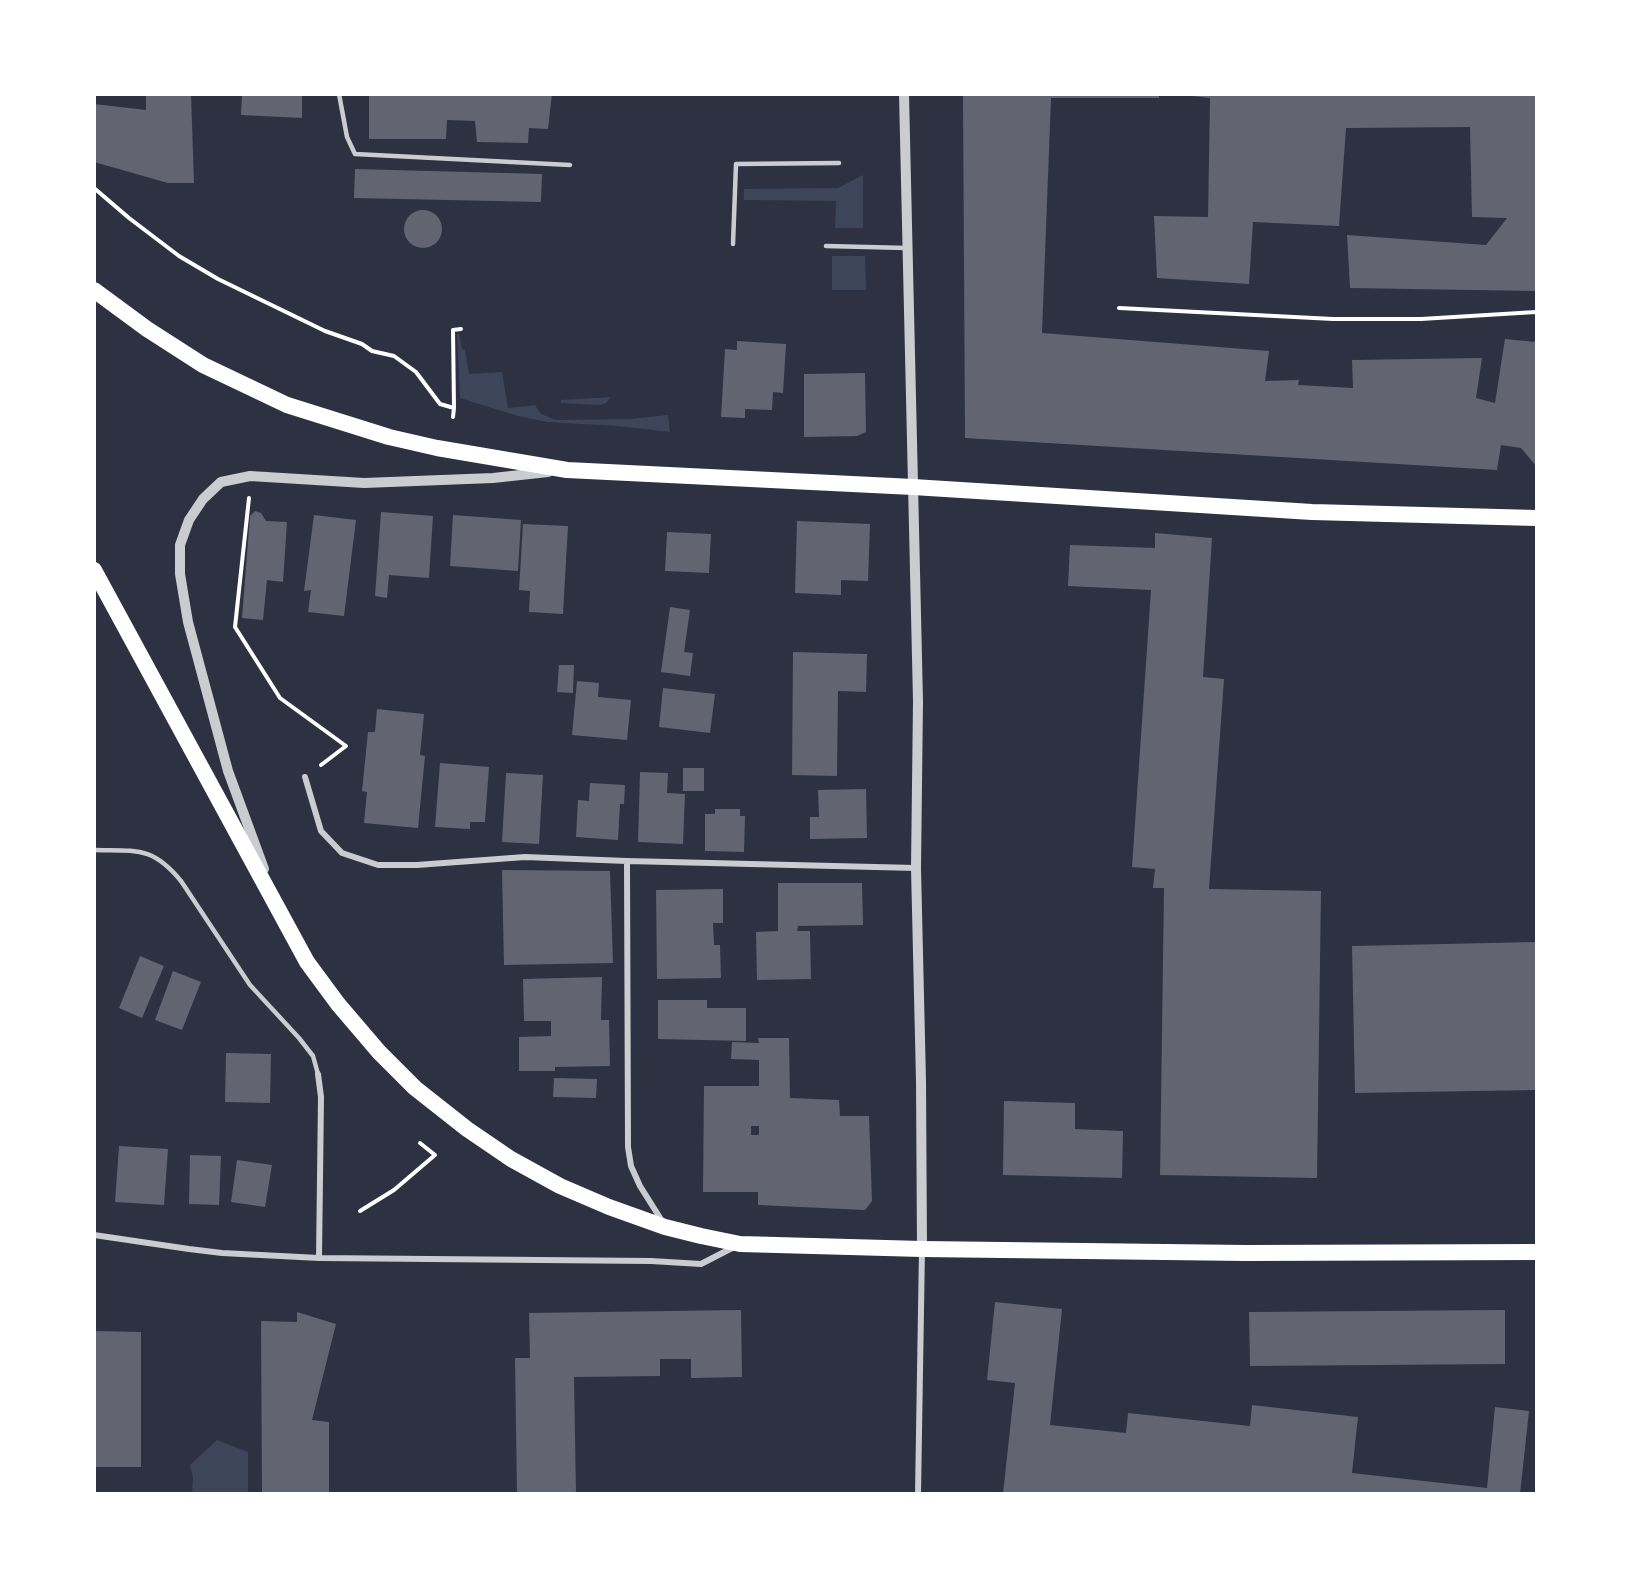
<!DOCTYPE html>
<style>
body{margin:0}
#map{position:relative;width:1631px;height:1588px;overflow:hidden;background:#2d3142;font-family:Raleway,sans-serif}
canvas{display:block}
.frame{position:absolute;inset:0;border:96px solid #fff;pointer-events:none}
</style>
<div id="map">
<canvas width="1631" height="1588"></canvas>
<div class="frame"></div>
</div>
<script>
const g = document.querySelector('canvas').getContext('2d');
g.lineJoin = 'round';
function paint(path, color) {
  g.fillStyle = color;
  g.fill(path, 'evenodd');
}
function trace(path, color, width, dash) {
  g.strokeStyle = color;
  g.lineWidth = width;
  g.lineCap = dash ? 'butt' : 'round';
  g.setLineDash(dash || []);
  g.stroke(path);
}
paint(new Path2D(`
 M863,175V228H835L836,201L744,200V189L838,188Z
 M832,256H865L866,290H832Z
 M457,333L459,334L462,349L465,350L469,374L502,372L508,408L535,405L541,414L556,420L631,419L668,415L670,432L618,426L547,422L518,416L460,398Z
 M611,397L606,403L600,405L561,403V400Z
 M217,1440L248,1452V1493H192L193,1478L190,1465Z`), '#3c4559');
paint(new Path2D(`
 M146,94H191L194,183H168L94,162V104L146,110Z
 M242,94H302V118L241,115Z
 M369,94H552L548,129L529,128L528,143L477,142L475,121L447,120L446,139H369Z
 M963,94H1159V98H1051L1042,333L1269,351L1265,381L1299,380L1298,385L1353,388L1352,360L1482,358L1476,398L1495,403L1505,339L1536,342V466L1521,448L1501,445L1497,470L965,438Z
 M1192,94H1536V291L1350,288L1347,235L1486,245L1507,218L1472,217L1470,127L1346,128L1339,226L1253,222L1249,284L1157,278L1154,216L1208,217L1210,98L1192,96Z
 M355,169L542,174L541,202L354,198Z
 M404 229a19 19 0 1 1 38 0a19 19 0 1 1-38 0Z
 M737,341L786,344L783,393L773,392L772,410L745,409V418L721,417L725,349L737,350Z
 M865,373L866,432L857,436L804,437V374Z
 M255,511L261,513L266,521L287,522L283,582L267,580L263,620L242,618L250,516Z
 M381,512L433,516L429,578L389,575L387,598L375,596Z
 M314,515L356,520L344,616L308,612L311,590L304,591Z
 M453,515L521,520L518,571L450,566Z
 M797,521L870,524L868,581L841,580V595L795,593Z
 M523,524L568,526L563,614L529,612L530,591L519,590Z
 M667,532L711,534L709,573L665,571Z
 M1155,533L1212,538L1203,677L1224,679L1209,889L1321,891L1317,1178L1160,1175L1164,888H1153L1155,869L1132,867L1151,590L1068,586L1070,545L1155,548Z
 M670,607L690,610L684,652L693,653L690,676L661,672Z
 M793,652L867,654L866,692L838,691L837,776L792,775Z
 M559,665H574L573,693L557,692Z
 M577,681L599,683L598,697L631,700L627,740L572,735Z
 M663,688L715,694L710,733L659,727Z
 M377,709L424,714L420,755L425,756L418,828L364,823L367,792L362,791L368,732H375Z
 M440,763L489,767L485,822H470V829L435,827Z
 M683,768H704V791H683Z
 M640,772L668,773L667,793L685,794L683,844L638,842Z
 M506,773L543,775L539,844L502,842Z
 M590,783L625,785L624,804H620L618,840L576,837L578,800L589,801Z
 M866,789L867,838L810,839V817H819L818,790Z
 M715,809H740V816H745L744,852L705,851V814H715Z
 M502,870L610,871L613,963L504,965Z
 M778,883H862L863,925L798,926L797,931H810L811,979L757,980L756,932L778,931Z
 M723,889V923H713L714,945H720L721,978L657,979L656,890Z
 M1536,942V1090L1355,1093L1352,946Z
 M140,956L164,966L142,1018L119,1008Z
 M173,971L201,982L182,1030L155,1020Z
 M602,977L601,1020H609L610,1066L555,1067V1071H519V1037L551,1036V1021H524L523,979Z
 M658,1000H707V1008H746V1041L658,1039Z
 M758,1038H789L790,1098L839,1100L840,1116H869L872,1201L865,1210L758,1205V1192H703L704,1086H759V1060L731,1059L732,1042L759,1043ZM751,1126H759V1135H751Z
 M226,1053L271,1054L270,1103L225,1102Z
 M554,1078L597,1079L596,1098L553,1097Z
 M1004,1101L1075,1103V1129L1123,1131L1122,1178L1003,1175Z
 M119,1146L168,1149L164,1205L115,1202Z
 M190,1155L221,1156L219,1205L189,1204Z
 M237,1160L272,1165L265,1207L231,1202Z
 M995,1302L1062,1309L1050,1425L1126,1433L1128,1413L1250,1426L1252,1405L1358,1417L1352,1473L1487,1488L1495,1407L1529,1411L1520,1494H1003L1015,1383L987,1380Z
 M741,1310L742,1377L691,1378V1359H660V1376L574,1377L576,1494H517L515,1358H530L529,1313Z
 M1505,1310V1364L1250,1366L1249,1312Z
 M297,1312L336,1324L312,1420L329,1422V1494H262L261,1321L297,1322Z
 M94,1331L141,1332V1467H94Z`), '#626471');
trace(new Path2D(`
 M94,188L129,218L179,256L218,279L325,331L362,344L372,351L394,356L416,372L440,404L454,408
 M1119,308L1333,319H1421L1536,312
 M453,417L454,408L453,330L461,329
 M249,498L235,627L280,698L346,746L321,765
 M360,1211L394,1190L435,1155L420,1143`), '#fff', 4);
trace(new Path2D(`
 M339,94L347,137L355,154L570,165
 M733,244L736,164L839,163
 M826,246L907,248
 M94,850C137,851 152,846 181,881L250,985L299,1038L313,1056L318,1074`), '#caccd0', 4.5);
trace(new Path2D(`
 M305,777L321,831L342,853L378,865H417L525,857L627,861L916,868
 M627,861L628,1147L631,1166L640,1186L662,1221
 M318,1074L321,1097L319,1258
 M94,1235L189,1249L222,1253L319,1258L651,1261L701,1264L734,1247
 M918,1494L922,1249`), '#caccd0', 6);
trace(new Path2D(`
 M904,94L918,701L916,868L921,1081L922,1249
 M264,869L228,771L188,622L180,574V545L189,520L203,499L221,482L250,476L364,483L493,478L548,472`), '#caccd0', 10);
trace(new Path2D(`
 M94,290L147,329L203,365L287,405L389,437L437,448L567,470L913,487L1312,512L1536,518
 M94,570L307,962L338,1004L379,1052L415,1088L467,1129L511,1159L560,1186L609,1207L665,1227L701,1236L740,1244L922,1249L1246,1253L1536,1252`), '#fff', 16);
</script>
